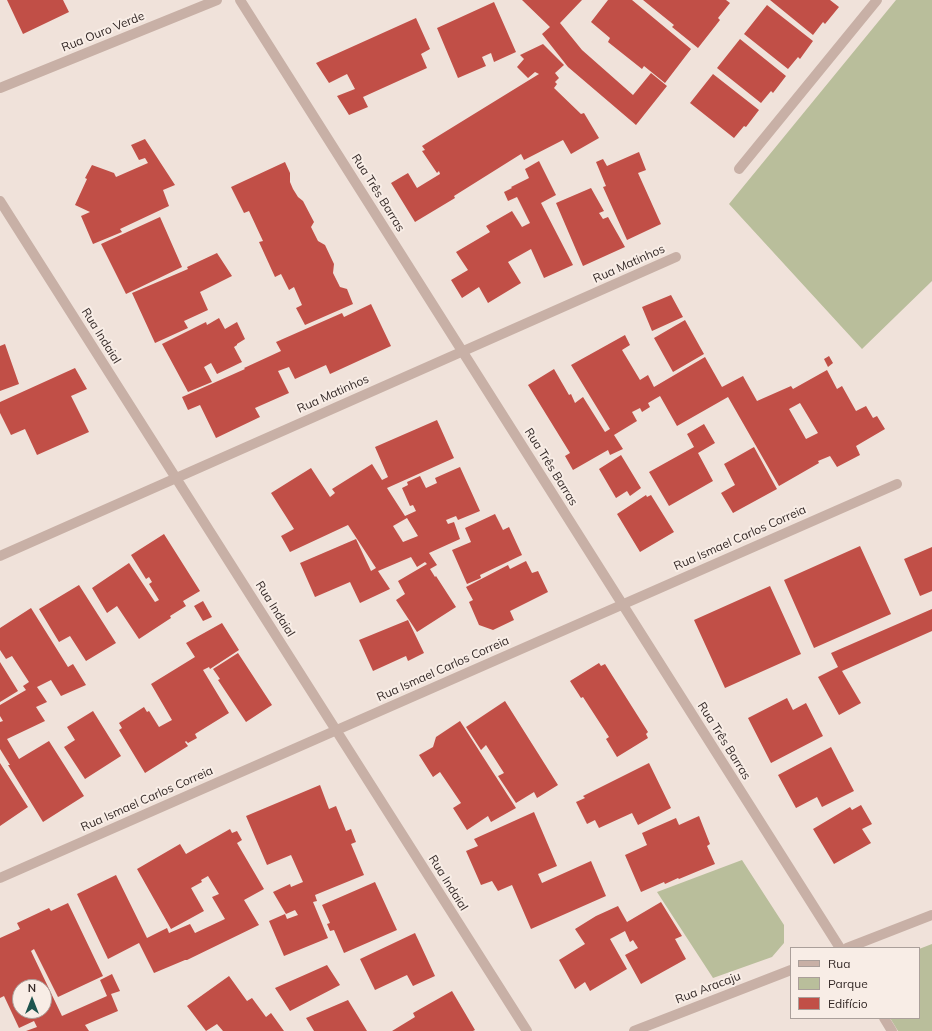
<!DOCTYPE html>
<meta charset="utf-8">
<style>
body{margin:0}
#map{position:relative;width:932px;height:1031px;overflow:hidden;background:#f0e2da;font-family:Mulish,sans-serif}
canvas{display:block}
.legend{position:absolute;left:790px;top:947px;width:130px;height:72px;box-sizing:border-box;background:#f8ede6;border:1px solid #aa9f9a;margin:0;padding:5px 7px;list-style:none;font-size:12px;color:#342927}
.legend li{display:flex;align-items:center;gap:8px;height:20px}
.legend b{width:20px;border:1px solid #aa9f9a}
.north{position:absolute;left:12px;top:979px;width:40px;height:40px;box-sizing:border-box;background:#f8ede6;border:1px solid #aa9f9a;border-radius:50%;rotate:0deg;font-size:11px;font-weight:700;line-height:16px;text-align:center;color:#342927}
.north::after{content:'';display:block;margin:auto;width:14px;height:18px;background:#1e544e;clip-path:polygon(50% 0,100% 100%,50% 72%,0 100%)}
</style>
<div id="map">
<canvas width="932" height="1031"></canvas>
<ul class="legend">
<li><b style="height:5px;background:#c8b0a6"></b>Rua</li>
<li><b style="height:11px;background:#b9be9b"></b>Parque</li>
<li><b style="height:11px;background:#c14f47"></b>Edifício</li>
</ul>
<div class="north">N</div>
</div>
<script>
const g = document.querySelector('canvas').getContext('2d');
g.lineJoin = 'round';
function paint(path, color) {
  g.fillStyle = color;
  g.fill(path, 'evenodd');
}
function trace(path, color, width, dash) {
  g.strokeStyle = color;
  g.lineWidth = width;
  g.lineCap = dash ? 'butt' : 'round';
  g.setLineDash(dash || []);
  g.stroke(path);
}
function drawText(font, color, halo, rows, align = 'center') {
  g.font = font + ' Mulish,sans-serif';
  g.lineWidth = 4;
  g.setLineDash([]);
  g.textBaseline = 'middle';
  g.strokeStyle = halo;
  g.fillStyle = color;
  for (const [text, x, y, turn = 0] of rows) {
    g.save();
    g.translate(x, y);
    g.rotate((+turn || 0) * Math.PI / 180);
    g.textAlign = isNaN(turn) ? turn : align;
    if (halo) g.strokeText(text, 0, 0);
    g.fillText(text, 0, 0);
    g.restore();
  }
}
paint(new Path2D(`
 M896,0H932V281L862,349L729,204Z
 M742,860L784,925V943L772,957L713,978L657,892Z
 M932,944V1031H898L890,1018H919V949Z`), '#b9be9b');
paint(new Path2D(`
 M7,0H63L69,12L23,34Z
 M522,0H582L560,23L582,50L633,95L651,73L667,86L636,125L568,67L542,34L550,27Z
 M608,0H632L691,49L665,83L644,66L642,69L608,42L610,38L591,22Z
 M643,0H726L730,3L718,18L720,20L698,48L672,27L674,25Z
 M770,0H830L839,7L825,24L823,22L813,35Z
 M494,2L516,52L494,62L491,53L482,57L486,66L458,78L437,28Z
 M767,5L813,41L800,59L798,57L788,69L744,34Z
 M416,18L430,49L421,54L427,68L363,97L368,107L349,115L337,96L355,89L347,74L329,83L316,63Z
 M740,39L786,76L773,93L771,91L761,103L717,68Z
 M543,44L564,65L555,73L559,78L555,82L557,84L554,88L581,114L584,113L599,138L571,154L563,140L524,160L521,154L454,196L455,198L415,222L391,183L408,173L417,188L440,174L439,171L437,173L422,151L425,150L422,146L539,74L535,72L528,78L517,67L524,59L520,55Z
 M713,74L759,110L746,127L744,126L734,138L690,103Z
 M145,139L175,185L163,190L169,206L120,229L122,232L93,244L81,216L90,212L75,205L87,179L85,178L92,165L114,173L116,177L148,163L145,158L139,160L131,145Z
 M639,152L646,170L638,173L661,224L627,240L603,187L606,186L596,162L603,159L607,166Z
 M539,161L556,195L541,203L573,265L544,278L531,249L508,262L521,283L488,303L479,287L462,298L451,280L468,270L456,252L490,232L486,226L512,211L522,227L530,223L517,197L508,201L504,192L512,188L511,187L529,178L525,169Z
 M285,162L290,173V182L293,189L298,197L303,201L314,222L311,227L318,241L325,245L334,264L333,273L340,287L347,289L353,304L305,325L296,308L302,305L294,287L289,290L281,274L275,277L259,242L263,241L249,211L244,213L231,187Z
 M591,188L604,211L599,213L603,219L608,217L625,247L583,266L556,203Z
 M160,217L182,267L126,294L101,244Z
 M217,253L232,276L200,292L208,310L184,321L188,328L155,343L132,293L188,269L187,267Z
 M671,295L683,317L652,331L642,307Z
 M371,304L391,346L330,374L326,365L295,379L289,367L278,371L289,393L255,408L260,417L216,438L200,405L188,410L182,397L245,369L244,368L281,351L276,342L342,313L344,317Z
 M219,318L225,329L237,322L245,339L237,344V345L234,347L242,362L217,374L211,363L204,367L212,382L188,392L162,344L206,322L207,325Z
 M685,320L704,354L673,372L654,338Z
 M625,335L630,345L622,350L640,380L648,375L654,387L705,357L722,387L743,376L757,401L791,386L793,389L827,370L837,389L842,386L856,411L866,406L873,418L877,416L885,429L856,446L860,455L837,467L830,456L818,461L819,463L779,486L728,397L677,426L660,396L648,403L650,407L642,412L640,408L632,412L637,421L614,435L623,449L610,455L608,450L573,470L565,456L570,453L528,385L554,369L569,395L571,394L575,403L583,397L605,432L610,429L571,365ZM800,403L818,433L806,439L789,409Z
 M5,344L19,384L0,391V346Z
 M829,356L833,363L828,367L824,359Z
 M75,368L87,389L71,396L89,432L37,455L25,429L11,435L0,413V402Z
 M437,420L454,458L387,488L405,516L416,511L413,505L410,506L402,488L408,485L407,482L420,476L426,488L437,483L435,478L460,467L480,511L458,520L456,516L446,520L448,524L454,522L460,539L429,553L437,565L430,569L435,577L436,576L456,607L417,632L396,600L405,594L398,581L427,564L425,562L417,567L411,557L378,571L390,589L360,603L350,582L315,597L300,563L356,539L371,571L376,568L348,525L290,552L281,536L294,529L271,493L311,468L330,497L335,493L332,489L372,464L382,480L388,477L375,447ZM407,518L418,536L403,542L393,526Z
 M704,424L715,443L698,453L713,481L669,506L649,472L694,447L687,434Z
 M754,447L777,489L733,513L721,493L735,485L724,464Z
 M621,455L641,488L630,496L627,491L616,498L599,469Z
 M646,495L647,497L651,495L674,532L640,552L617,514Z
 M495,514L503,530L509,527L522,555L480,575L481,578L467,584L452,550L471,542L465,528Z
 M164,534L200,591L183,601L186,606L170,616L171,618L139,639L117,606L107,613L92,588L129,563L155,602L159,600L149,584L152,582L149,577L146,579L131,555Z
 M860,546L891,614L814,648L784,580Z
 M932,547V591L920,596L904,559Z
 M526,561L532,573L538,571L548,592L510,611L514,620L493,630L479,625L469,602L473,600L466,587L508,565L510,569Z
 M79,585L116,643L86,661L70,636L59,642L39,609Z
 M770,586L801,654L725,688L694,620Z
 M203,601L212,617L203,621L194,606Z
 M31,608L68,667L73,664L86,685L61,696L51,680L37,687L47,702L36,707L45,721L7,739L19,759L49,741L84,796L43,822L8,765H10L0,749V722L3,721L0,716V705L26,690L23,686L29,682L12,656L6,659L0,650V628Z
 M932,609V631L842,671L861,703L839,715L818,677L838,667L831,653Z
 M408,620L424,653L408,661L406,656L373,671L359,640Z
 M222,623L239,650L210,669L209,667L203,670L229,713L195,734L197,738L188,743L186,741L185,742L188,746L145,773L119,730L122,728L119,723L144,707L147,712L149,711L159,727L172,720L151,684L195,657L186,643Z
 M238,653L272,705L246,722L218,680L220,679L213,669Z
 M0,662L18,691L0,702Z
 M599,663L601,666L605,664L648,732L646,734L648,738L617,757L606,739L609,737L583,697L581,698L570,681Z
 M787,698L793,710L806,703L823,736L771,763L748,718Z
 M505,701L558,785L537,798L534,792L516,803L498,776L504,773L486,745L481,750L466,727Z
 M93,711L121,756L85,779L64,747L75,740L67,727Z
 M460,721L516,808L491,822L488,816L467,830L453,808L461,803L440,772L433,777L419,755L433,747L436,737Z
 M831,747L854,791L822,807L817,797L796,808L778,775Z
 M0,763L28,807L0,826Z
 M649,763L671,808L638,825L632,813L599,828L595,820L587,824L576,802L585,798L583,796Z
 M320,785L329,809L336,806L346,831L351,829L356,842L351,844L364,875L315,895L317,901L313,902L328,938L284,956L269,921L285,914L287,919L298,915L295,910L286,914L273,892L290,884L291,887L303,882L291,855L267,865L246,816Z
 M861,805L872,824L862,829L871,843L834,864L813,829L850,807L852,810Z
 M534,812L557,866L538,874L542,883L591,861L606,896L531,929L512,885L498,891L492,881L481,885L466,851L478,846L474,839Z
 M699,816L710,844L707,846L715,864L679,879L678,878L665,884L664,882L641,892L625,855L647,845L642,833L676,818L679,825Z
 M230,829L232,833L237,831L242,840L237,843L264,889L244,900L259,925L187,960H185L154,973L139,943L108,959L77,894L116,875L147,938L167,928L169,933L190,924L195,933L225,919L212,897L219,894L208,876L201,880L202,882L191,888L204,911L171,929L137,869L180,844L186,854Z
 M375,882L397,930L344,953L334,930L330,931L327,924L330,923L322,905Z
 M661,902L682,936L675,939L686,959L641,984L625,955L638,948L633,940L630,942L625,931L610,939L627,969L590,991L585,982L575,989L559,960L585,944L575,929L596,916L618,906L627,922Z
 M68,903L103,976L58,997L34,949L31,951L62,1016L107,996L100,980L112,974L120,991L111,994L118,1011L85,1025L89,1031H26L37,1027L34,1021L19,1028L4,996L0,998V938L20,929L17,923L49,908L51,911ZM20,987H44V1011H20Z
 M415,933L435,976L413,986L407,975L375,990L360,959Z
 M327,965L340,985L290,1011L275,988Z
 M229,976L247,1001L252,998L266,1017L271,1013L284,1031H223L217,1024L206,1031L187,1006Z
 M452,991L475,1030L473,1031H392L415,1017L413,1013Z
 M348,1000L367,1031H314L306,1018Z`), '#c14f47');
trace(new Path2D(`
 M739,169L877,0`), '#c8b0a6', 10);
trace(new Path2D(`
 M240,0L840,948
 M0,88L217,0
 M0,201L527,1031
 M0,556L676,257
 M0,878L897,484
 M884,1018L892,1031`), '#c8b0a6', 10);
trace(new Path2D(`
 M847,948L932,915
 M634,1031L791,970`), '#c8b0a6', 10);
drawText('12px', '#342927', '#f8ede6', [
 ["Rua Ouro Verde",103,32,-22],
 ["Rua Três Barras",378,193,58],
 ["Rua Matinhos",629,264,-24],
 ["Rua Indaial",101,336,58],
 ["Rua Matinhos",333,394,-24],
 ["Rua Três Barras",551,467,58],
 ["Rua Ismael Carlos Correia",740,538,-24],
 ["Rua Indaial",275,609,58],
 ["Rua Ismael Carlos Correia",443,669,-24],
 ["Rua Três Barras",724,741,58],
 ["Rua Ismael Carlos Correia",147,799,-24],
 ["Rua Indaial",448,883,58],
 ["Rua Aracaju",708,988,-21]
]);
</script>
